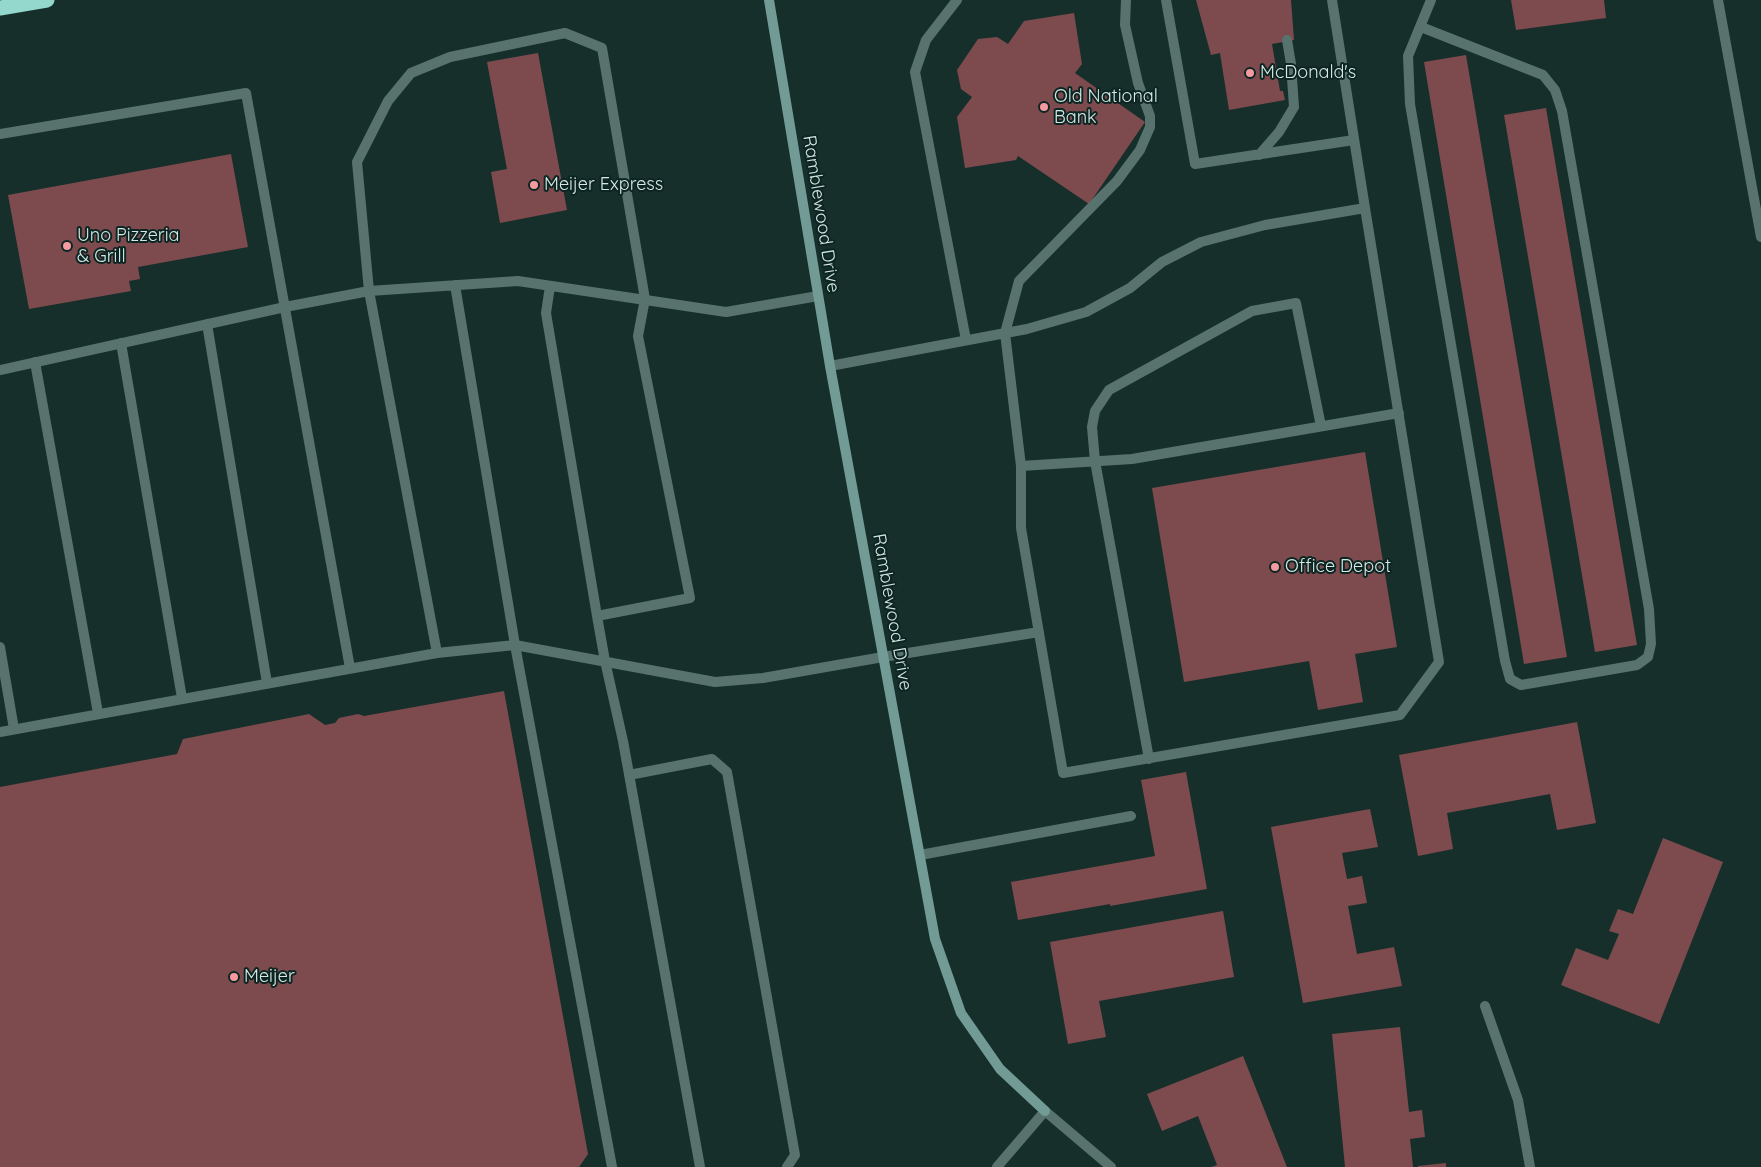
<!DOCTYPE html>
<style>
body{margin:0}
canvas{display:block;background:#162f2b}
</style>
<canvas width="1761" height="1167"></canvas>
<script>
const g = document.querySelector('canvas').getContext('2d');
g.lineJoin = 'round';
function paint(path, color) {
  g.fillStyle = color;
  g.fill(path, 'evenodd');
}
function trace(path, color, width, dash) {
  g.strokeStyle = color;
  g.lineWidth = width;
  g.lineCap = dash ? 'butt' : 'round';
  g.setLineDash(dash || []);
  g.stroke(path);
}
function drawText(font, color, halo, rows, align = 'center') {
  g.font = font + ' Quicksand,sans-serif';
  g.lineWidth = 4;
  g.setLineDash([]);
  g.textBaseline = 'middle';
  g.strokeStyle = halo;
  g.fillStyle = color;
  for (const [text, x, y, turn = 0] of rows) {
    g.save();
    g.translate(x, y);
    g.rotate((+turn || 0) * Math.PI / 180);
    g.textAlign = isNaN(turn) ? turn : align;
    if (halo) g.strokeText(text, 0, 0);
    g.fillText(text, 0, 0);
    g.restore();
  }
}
paint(new Path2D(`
 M1196,0H1291L1294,40L1272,44L1280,91H1283L1285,100L1229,110L1220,53L1211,55Z
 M1511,0H1604L1606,18L1516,30Z
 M1074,13L1082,64L1075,73L1145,122L1089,204L1018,156L1016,160L965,168L957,117L972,97L961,89L957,70L978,39L997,37L1008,44L1024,21Z
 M538,53L567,210L500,223L491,172L507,169L487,62Z
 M1466,55L1567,657L1524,664L1424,62Z
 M1546,108L1637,645L1595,652L1504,115Z
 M231,154L248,247L138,267L140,279L129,281L131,291L29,309L8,195Z
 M1365,452L1397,647L1355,654L1363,702L1318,710L1309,661L1184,682L1152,488Z
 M504,691L588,1154L579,1167H0V787L177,754L183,739L309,714L325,725L335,723L339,718L358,714L364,716Z
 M1577,722L1596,823L1557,830L1550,794L1447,813L1453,849L1418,856L1399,755Z
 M1186,772L1207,889L1110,906V904L1018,920L1011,882L1155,856L1141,780Z
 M1370,809L1378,847L1342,853L1347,879L1362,876L1367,903L1348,906L1357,954L1394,947L1402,986L1303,1003L1271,827Z
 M1663,838L1723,862L1659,1024L1561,985L1576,948L1608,960L1619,934L1609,931L1618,909L1633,914Z
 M1223,911L1234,977L1099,1001L1106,1037L1068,1044L1050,942Z
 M1400,1027L1409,1112L1422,1110L1425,1137L1410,1139L1413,1167H1345L1332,1034Z
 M1243,1056L1287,1167H1211L1217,1165L1198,1116L1162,1131L1147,1094Z
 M1446,1163V1167H1418V1166Z`), '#7d4a4d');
trace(new Path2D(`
 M957,0L926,40L915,72L966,340
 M1126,0L1125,25L1138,83L1150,116V127L1140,150L1117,181L1019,281L1005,333L1021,466V528L1063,773L1400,715L1439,662L1365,208
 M1166,0L1195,164L1354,140
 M1718,0L1761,237
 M1421,27L1543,75L1555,90L1562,111L1649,609L1651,644L1648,657L1637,665L1521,685L1510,679L1505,661L1410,104L1408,56L1431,0
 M0,134L246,93L350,668
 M1259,155L1279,132L1294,107L1291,64L1287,40
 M455,285L515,645L612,1167
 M550,286L546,313L597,616L605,661L623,741L700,1167
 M207,324L267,683
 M121,343L182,698
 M35,362L98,713
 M830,366L1027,329L1086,312L1130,288L1162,262L1201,242L1265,225L1365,208L1332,0
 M0,370L285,307L369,291L518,281L726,312L818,296
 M1021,466L1132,459L1399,413
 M0,647L14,729
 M437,653L369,291L357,162L388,101L411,73L450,57L565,33L602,48L645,299L638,336L690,598L597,616
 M0,732L437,653L515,645L715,682L763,678L883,657L1039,632
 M1149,759L1095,461L1092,427L1095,411L1109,390L1252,311L1296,303L1321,426
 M629,775L712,759L727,772L795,1155L787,1167
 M920,855L1131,816`), '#58726e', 10);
trace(new Path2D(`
 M1485,1006L1518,1100L1530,1167
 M997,1167L1045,1111L1111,1167`), '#58726e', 10);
trace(new Path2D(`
 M769,0L830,366L935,939L961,1013L1000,1069L1045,1111`), '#719b94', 10);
trace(new Path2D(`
 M0,8L47,0`), '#94d7cd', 15);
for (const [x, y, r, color] of [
 [1250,73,5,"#f49aa0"],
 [1044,107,5,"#f49aa0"],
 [534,185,5,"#f49aa0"],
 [67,246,5,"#f49aa0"],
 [1275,567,5,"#f49aa0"],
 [234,977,5,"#f49aa0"]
]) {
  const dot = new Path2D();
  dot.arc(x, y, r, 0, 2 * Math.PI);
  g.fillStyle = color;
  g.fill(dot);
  trace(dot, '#0b2522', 2);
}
drawText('18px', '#d8e7e4', '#0b2522', [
 ["McDonald's",1260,73],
 ["Old National",1054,97],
 ["Bank",1054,118],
 ["Meijer Express",544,185],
 ["Uno Pizzeria",77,236],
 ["& Grill",77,257],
 ["Office Depot",1285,567],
 ["Meijer",244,977]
], 'left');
drawText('18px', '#d8e7e4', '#0b2522', [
 ["Ramblewood Drive",821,214,81],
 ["Ramblewood Drive",892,612,80]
]);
</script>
